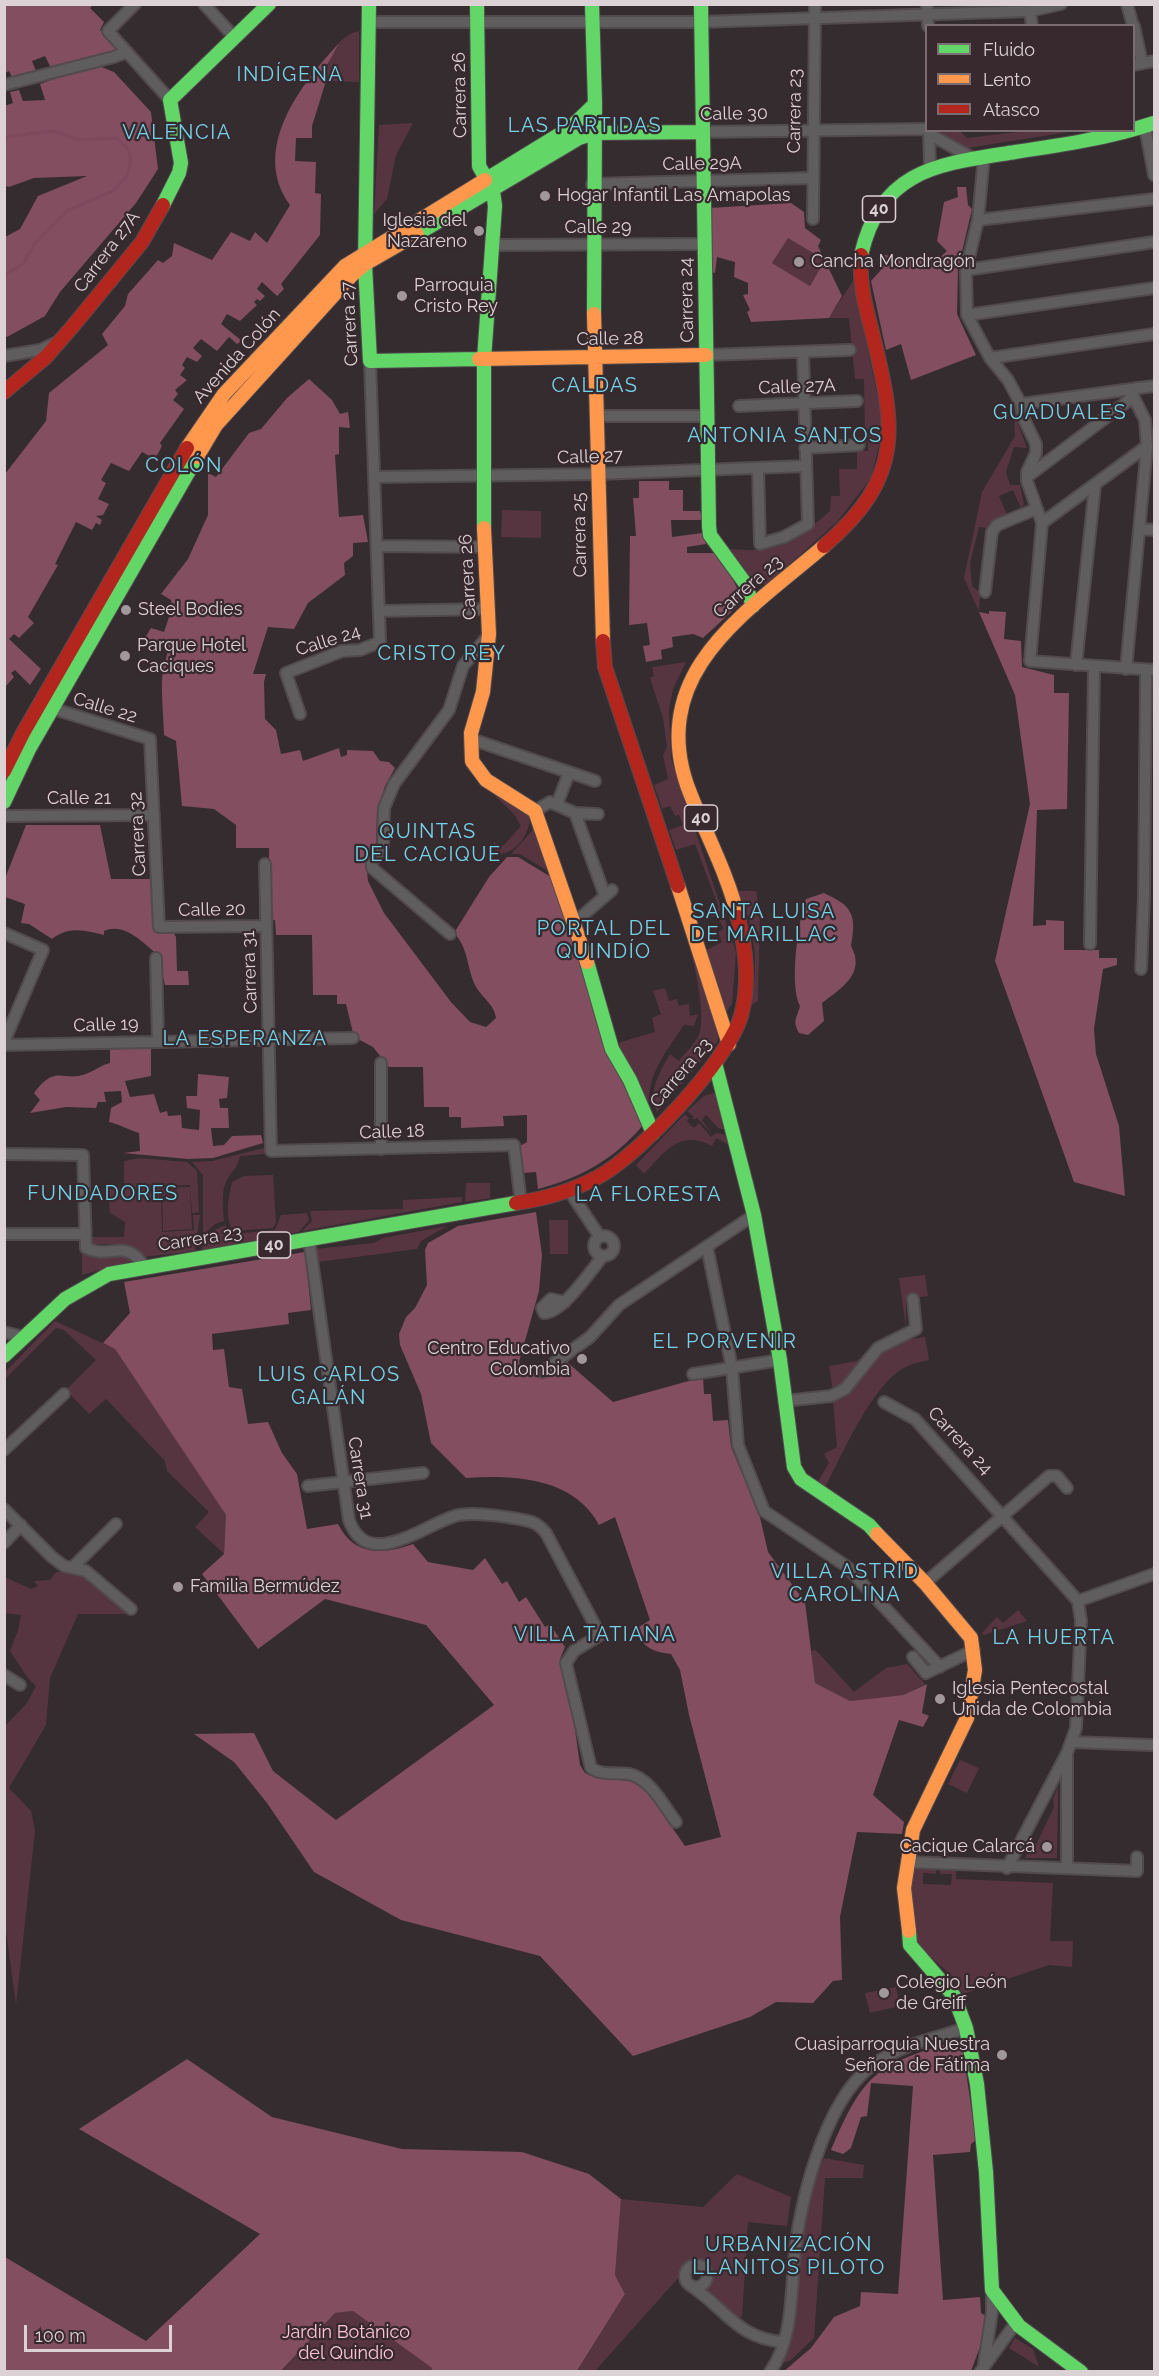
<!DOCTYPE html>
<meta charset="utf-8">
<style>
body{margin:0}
#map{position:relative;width:1159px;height:2376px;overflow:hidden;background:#342c2f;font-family:Raleway,sans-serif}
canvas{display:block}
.frame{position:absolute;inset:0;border:6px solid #dcd2d5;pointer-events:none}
.legend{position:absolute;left:925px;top:24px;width:210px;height:108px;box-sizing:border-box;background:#38292e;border:2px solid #7a6d71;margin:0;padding:8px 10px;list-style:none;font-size:18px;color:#dcd2d5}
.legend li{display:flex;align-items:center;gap:12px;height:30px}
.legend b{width:30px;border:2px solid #7a6d71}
.scale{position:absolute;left:24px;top:2325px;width:148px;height:27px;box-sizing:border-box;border:3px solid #dcd2d5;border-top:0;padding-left:8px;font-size:18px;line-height:21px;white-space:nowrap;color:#dcd2d5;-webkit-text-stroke:4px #38292e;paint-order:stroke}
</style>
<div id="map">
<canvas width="1159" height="2376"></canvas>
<div class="frame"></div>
<ul class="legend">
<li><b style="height:8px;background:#63d668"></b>Fluido</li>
<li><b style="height:8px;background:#ff974d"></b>Lento</li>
<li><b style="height:8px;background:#b3261e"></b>Atasco</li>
</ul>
<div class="scale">100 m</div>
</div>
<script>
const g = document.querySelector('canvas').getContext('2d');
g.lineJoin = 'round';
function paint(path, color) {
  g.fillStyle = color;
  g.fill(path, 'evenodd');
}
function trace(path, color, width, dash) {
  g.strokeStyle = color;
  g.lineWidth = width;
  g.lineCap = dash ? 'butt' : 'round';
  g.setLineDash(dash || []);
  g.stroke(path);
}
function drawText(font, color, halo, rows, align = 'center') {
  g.font = font + ' Raleway,sans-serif';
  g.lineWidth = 4.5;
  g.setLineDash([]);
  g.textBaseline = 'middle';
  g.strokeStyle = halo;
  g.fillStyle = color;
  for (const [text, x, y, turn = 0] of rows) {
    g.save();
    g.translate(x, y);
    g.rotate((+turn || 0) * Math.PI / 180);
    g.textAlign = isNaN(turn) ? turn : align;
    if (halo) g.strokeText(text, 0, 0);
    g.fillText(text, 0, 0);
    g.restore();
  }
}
paint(new Path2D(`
 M359,31V82L326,81C326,61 337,35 359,31Z
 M413,123L396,155L387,199L374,214L379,125Z
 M937,131H960L967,138L1027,131H1075L961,149Z
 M788,237L826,260L810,286L772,263Z
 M853,281L884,426L871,478L837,522L766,585L748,574L730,549C780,554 793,543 830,511L831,496H840L839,469H857V451H868V442H865L864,379H855L849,318H829Z
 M1014,413L1027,448L1014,447L1006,472L1010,485H1020L1024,504L1021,508L1013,490L999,496L1007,515L989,528L979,527L970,563L972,586L980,593L979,612L964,578L982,492L1015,436Z
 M502,510L541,511V538L501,537Z
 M686,662L673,689L669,709L671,758L736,952L732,1004L725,1013L707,950L722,942L718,932L724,929L717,916L712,917L708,912L719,908L695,844L676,850L669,830L683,825L679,815L675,816L670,806L662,809L654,785L668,779L663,755L667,747L663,718L650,678L654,676L652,667Z
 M465,767L473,769L496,794L529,816C532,832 516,853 500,854L491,846L494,842L501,846L504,845L521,826L514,814Z
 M533,820L554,875L520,854H511L532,831Z
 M671,882L716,1023L718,1041L657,1112C647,1093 660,1071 670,1054L679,1061C685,1053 695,1044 699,1035C710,1005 681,915 671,882Z
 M738,891H756L760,912L758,1001L751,1005C759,960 756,933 738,891Z
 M665,988L669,1001L677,999L679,1006L689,1004L690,1016L698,1014L694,1026L684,1025C666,1052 647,1074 649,1107L615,1049L621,1042L655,1032L652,1018L661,1014L653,991Z
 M713,1093L717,1095L726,1130L718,1128L706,1115L702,1120L712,1134L697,1118L692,1120L694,1117L687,1111L704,1096Z
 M685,1114L689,1118L687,1121L694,1128L699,1123L711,1137L716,1133L727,1135L729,1145L716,1138L712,1146C679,1129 665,1152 644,1174L636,1165Z
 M264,1148V1154L240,1156C236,1172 231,1171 226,1182C221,1194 223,1208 224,1221L215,1224L203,1235V1175L192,1162L212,1161Z
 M140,1158L187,1162L197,1171L199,1212L192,1213L190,1185L161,1186L162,1232L194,1230L193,1215H200L195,1251L143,1257L128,1244H92L90,1237H124L125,1222L110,1213L108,1190L124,1186V1161Z
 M273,1175L276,1223L273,1228L233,1231C224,1217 229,1197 232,1182L244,1176Z
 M466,1183H490V1198L465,1202Z
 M190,1187L192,1229L163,1231L162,1188Z
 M462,1197V1202L302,1231L312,1221L310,1211L403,1209V1200Z
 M307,1213L309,1220L299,1232L202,1250C203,1236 213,1230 225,1225L232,1234L275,1230L281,1215Z
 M549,1220H568V1254H550Z
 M447,1226L421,1241L417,1249L318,1262L319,1282L315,1249L374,1243L383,1238Z
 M82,1248L139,1259L82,1275Z
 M925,1275L928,1296L906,1299V1327L899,1278Z
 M55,1321L115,1349L226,1515L224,1554L195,1527L209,1512L167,1471L165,1461L106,1399L89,1414L66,1390L96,1360L64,1330L56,1328L5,1379V1372Z
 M925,1337L929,1360C921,1362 913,1363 906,1367C873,1382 841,1457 824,1490L816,1485L829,1463L824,1454L837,1447L833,1401C857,1395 865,1368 881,1352C893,1342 910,1339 925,1337Z
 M867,1351L868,1355L843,1385L833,1391L829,1366L857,1361Z
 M56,1572L85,1573L129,1614H78L50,1678L46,1725L9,1788L31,1811L35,1831L16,2005L4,1916V1727L27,1703L36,1686L27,1677L10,1651L18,1630L21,1615L5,1613V1577L31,1589L38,1586L34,1581L50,1580Z
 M1018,1610L1027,1621L984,1635L982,1633L997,1617L1003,1623Z
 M816,1650L854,1692L886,1668L907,1664L925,1684L903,1695L850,1701L814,1683L811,1651Z
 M960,1760L979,1768L967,1793L948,1784Z
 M1058,1787L1057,1858H1025L1028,1850L1035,1847L1054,1807L1053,1799Z
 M910,1869L936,1870V1874L923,1873V1884L951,1885L952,1874H940V1870L956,1871V1879L1053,1883L1050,1941H1073L1072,1967L1049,1965L963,1994L950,1974L916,1944L911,1925Z
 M896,1987L900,2006L870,2013L865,1993Z
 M824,2158L864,2165L863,2178H825L814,2338L791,2360L779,2365C800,2323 796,2275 801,2229C804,2204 814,2181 824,2158Z
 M737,2174L791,2197L787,2226L748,2222L742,2316L736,2319L705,2291L711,2276L706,2263C695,2258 690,2260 681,2267L680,2276L595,2371L577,2372L625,2294L615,2275L621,2199L703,2207Z
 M353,2311L432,2368L431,2372H281L335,2313Z
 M1015,2338L1033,2349L1039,2367L1009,2348Z`), '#573540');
paint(new Path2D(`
 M4,5H93L90,8L104,22L100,30L117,47L116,51L51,68L45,56L32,61L36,71L13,79L9,71L5,73Z
 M339,43L326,67V81L312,126V138H296L295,161L316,162L315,193L321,194L320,235L281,284L284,289L277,296L262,282L257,289L265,296L260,301L257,299L254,302L257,305L240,321L227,314L221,324L242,341L237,344L229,337L217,351L201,339L193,348L202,356L197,362L187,357L182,365L185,368L180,375L187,380L175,390L178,394L173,400L184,409L160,443L162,446L155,459L142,452L129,471L111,463L101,480L106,483L98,499L109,504L103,515L96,516L102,520L100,525L96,523L92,530L76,522L55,564L58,565L28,617L34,623L19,638L14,634L9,639L41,669L30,685L15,670L11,673L14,677L6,686L5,474L46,421L49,393L108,345L102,334L125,306L128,294L158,260L163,263L172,256L174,243L212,260L231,232L250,241L255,232L267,243L290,205C250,150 300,85 339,43Z
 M94,64L114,72L151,112L158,169L136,203L60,292L45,316L7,337L4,335L5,237L20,229L38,196L87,176L34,178L9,187L5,186L4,106L13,103L10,92L19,90L23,101L45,100L40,84Z
 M957,187H966L968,205L972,209L958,269L957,314L976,355L911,380L901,344L886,350L871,281L881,270L884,255L920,259L931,255L937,260L947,251L937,241L944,202L958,197Z
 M791,203L804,212L805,228L821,240L818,246L842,296L829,318L751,322L747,312L750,310L743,295L748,294V283L734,277L735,262L717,257L715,273L712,272L710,208ZM788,238L825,260L810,286L772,263Z
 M309,379L332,400L340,414L348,412L350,428L339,427V454L335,455L339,517L363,515L368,542L353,543V556L344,563L345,575L308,603L294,629L268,627L253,674H266L264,682L265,719L276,730L281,754L300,750L303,761L339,748L341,757L347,755V750L373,751L380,761L389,762L395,768L385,786L377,813L376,844L366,860L368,881L384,913L451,1002L470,1022L486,1027L496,1018C494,1005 485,1000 478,990C466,972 470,949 454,933L489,877L507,857H518L556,880L643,1125C615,1159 580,1178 538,1189L536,1172L524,1173L518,1147L527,1142V1115L503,1116L504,1126L461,1128V1117H449V1107H424L423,1067H389L373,1047L354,1037L346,1004H337V995H313L312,935H276L275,920L269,921V848H236V825L214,809L182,806L176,741L164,735C164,722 160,681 163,673L159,671L161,662L165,663L169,646L145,638L151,628L164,632L172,608L171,600L161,594L188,559L208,515V473L216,477L249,433L261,429L287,398Z
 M639,481H669V490H683V511H700L703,520H671L672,537L702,533L706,544L687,547V553H714C724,568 741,585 740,604L703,638L693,634L672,637L673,647L661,650L662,659L646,662L643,646L650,645L647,623L629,625L630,536H636L633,498H639Z
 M989,611L1006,612L1004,639L1021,641L1022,667L1054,675V693H1069L1067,809L1037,810L1033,926L1046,925V920L1064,921V950H1099V958H1117V965L1103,969L1094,1029L1096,1054L1119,1126L1125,1196L1074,1182L995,961L1030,804L1015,695L979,612L989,614Z
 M26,825H100L111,879H152L155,929L159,933L173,932L176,937L177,971H188L189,985H165L158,955C143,943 125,922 104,931V935C85,930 68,926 52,939L29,924L21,923L25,904L5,897L4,881Z
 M824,893C852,906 857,914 851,946C866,973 842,988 822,1003L824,1021L808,1035L799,1033C792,1020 797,1018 800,1006C789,986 798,921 806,899Z
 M110,1048H151V1076L125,1081L130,1097L154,1094L160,1113L167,1111L168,1116L181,1115L182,1128L199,1130L200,1110L187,1108L186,1096H197L198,1074L229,1077L227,1098L219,1099L220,1108H228L229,1128H211L213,1146L224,1145L232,1136L261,1135L263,1143L213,1158L188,1159L123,1153L140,1151L139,1133C129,1130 119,1124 109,1122L111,1108L122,1102L121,1091L104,1092L106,1102H98L96,1108L66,1107L30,1113L40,1100L34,1093C57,1062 63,1084 88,1073C96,1070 101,1065 110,1063Z
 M536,1212L542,1255L539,1291L519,1362L523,1371L544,1376L567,1362L613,1402L703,1377L704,1394H711L713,1421L728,1420L731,1447L759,1513L768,1552L805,1602L815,1683L850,1701L903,1695L927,1684L922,1713L929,1716L923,1727L899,1720L873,1795L904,1822L902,1834L857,1832L840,1917L842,1980L833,1981L813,2003L776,2002L750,2017L633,2056L540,1956L401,1920L314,1872L267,1803L234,1762L194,1734L254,1733L273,1771L336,1820L494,1705L426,1625L325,1599L258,1649L202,1574L224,1554L226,1515L115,1349L103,1343L130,1313L124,1282L305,1252L311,1310L288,1313L289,1324L212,1334L213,1350L224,1349L229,1387L242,1389L248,1424L268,1422L282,1453L297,1474L307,1529L338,1524C354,1556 383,1555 413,1544L428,1562L473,1570L485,1558L502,1584L507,1581L519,1602L526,1597L545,1627L550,1624L565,1647L560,1659L573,1715L580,1765L585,1773L596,1778L630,1781L646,1790L685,1846L721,1837L689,1715L680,1670L671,1654C652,1652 644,1647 634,1630L650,1620L615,1517L599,1525C573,1477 514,1475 466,1478L431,1443L421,1394L400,1345L399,1334L406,1317L415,1308L427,1285L425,1250L428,1243L458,1226Z
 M957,2041L962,2045L976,2140L971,2144L970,2152L933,2155L943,2300L980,2297L981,2313L986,2316L980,2347L971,2371L783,2372L811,2348L834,2317L860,2306L861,2292L898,2294L913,2086L871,2083L867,2116L861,2117L851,2148L843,2154L831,2150C864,2073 876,2064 957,2041Z
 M187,2059L272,2117L402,2149L522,2152L589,2174L621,2199L615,2275L625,2294L577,2371H431L432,2368L353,2311L335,2313L281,2371H5V2257L146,2341L260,2234L79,2129Z`), '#824e60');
trace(new Path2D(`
 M4,137L54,131L79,140L116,138L127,147L131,160L127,176L113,191L67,211L36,242L23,264L4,275`), '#7f485c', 3);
const street = new Path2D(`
 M135,4L108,31L170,100
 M204,4L235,38
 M927,4L928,26
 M1127,4L1133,26
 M1030,11L1032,26
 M370,22H701L1030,11L1061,4
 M1134,26L1142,63
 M1134,65L1154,61
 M4,85L114,57L127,52
 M1145,127L1154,175
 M929,131L930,168
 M701,132L926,129
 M929,134L969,156
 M984,156L978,220L966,270L967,315L990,358L1008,380L1021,404L1023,417L1036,444V453L1027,472V481L1042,523L1030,661L1154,670
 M592,184L813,178
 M813,219L815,4
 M978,220L1154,199
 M491,245L704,244
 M966,270L1154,242
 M967,315L1154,288
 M706,355L850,350
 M4,356L40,350L55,343
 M990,358L1154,334
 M1021,404L1154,386
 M739,406L857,401
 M596,416H707
 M805,448L859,445
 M758,468L760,544L784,537L808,524L803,353
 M375,477L597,474L806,466
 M1027,477L1128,401L1136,388
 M1042,523L1147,446
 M1139,529L1154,530
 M377,546L484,547
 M985,592L992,532L997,525L1036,509
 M380,611L487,609
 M1076,665L1095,485
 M1126,669L1147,446L1145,420L1133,396
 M51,708L150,739L159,927L264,926
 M300,714L286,673L342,651L360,650L380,642L370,361
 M471,739L595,781
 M557,804L569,773
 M535,811L550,802L575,813L598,814
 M575,813L605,896
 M4,816L154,815
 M265,864L271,1151L514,1145L521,1203
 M574,923L612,890
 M4,933L43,950L4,1042
 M450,934L372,868V862L383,847L384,808L394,784L449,710L463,666L487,637
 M1090,944L1094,666
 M156,958L158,1040
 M1141,969L1144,896L1146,670
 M4,1045L353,1038
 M381,1063V1149
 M4,1154L83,1155L86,1248C111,1260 125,1237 144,1266
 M570,1192L600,1237
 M4,1234H84
 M594 1246a10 10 0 1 1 20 0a10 10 0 1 1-20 0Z
 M309,1239L349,1520C367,1572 424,1525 455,1516C471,1511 511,1517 528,1521C536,1522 541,1527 546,1533L600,1635L574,1651L566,1663L591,1768C603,1776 615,1772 629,1774C650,1778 664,1806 676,1822
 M707,1247L732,1368L738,1445L764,1511L846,1566L940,1667
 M565,1302L551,1299L542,1308L544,1313C563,1313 591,1270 603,1256
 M4,1332L23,1337
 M542,1372L590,1337L619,1305L754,1215
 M693,1374L780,1360
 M784,1401L831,1396L845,1389L878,1348L916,1329L913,1299
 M884,1402L915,1419L1078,1601L1081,1621L1076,1728L1067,1753V1867
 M4,1450L64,1394
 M308,1486L423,1473
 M4,1509L52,1557L64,1566L86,1571L131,1609
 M4,1543L21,1525
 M73,1567L116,1524
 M925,1583L1049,1476H1057L1067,1488
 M1078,1601L1154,1574
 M913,1657L926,1673L974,1650
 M4,1675L20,1685
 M1071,1742L1151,1745
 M907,1862L1137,1871V1857
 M1007,1868L1067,1753
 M685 2276a11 11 0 1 1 22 0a11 11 0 1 1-22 0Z
 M691,2286C726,2309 737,2338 783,2342
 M984,2364L992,2312V2293
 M770,2372C792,2341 791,2298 794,2262C798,2206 824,2103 870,2067C898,2045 933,2039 966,2028
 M980,2372L1015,2324`);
const fast = new Path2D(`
 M369,4L365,264L370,361L479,359
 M477,4L479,166L493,191L495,206L484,359V528
 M592,4L595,104L594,314
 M701,4L709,526L710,535L745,583L753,606
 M485,180L570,128L595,104
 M163,205L179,173L181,163L170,100L269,4
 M417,234L579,138L594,133L701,132
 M861,255C881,168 940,164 1015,152C1062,145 1109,138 1154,123
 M4,802L29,749L197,457
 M587,962L612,1049L630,1080L653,1133
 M715,1063L754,1215L780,1360L794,1467L801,1479L869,1525L877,1534
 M4,1356L65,1299L109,1274L516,1203
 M909,1931L910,1945L954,1996L966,2028L977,2084L986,2172L992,2290L1019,2326L1081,2372`);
const slow = new Path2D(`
 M594,314L603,641
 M479,359L706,355
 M187,448L224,394L345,266L485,180
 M197,457L216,425L351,276L365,264L417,234
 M484,528L489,634L483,692L471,733L472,761L486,780L535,811L587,962
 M678,886L729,1044
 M738,917C727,871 703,829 687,785C648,670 750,610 824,546
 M877,1534L925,1583L971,1638L975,1670L967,1718L913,1830L904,1888L909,1931`);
const jam = new Path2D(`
 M4,392L46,357L73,326L142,242L163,205
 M824,546C906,476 895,426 872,332C865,305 859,282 861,255
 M603,641L605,667L678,886
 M4,771L23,733L187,448
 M516,1203C545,1199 572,1191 598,1177C639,1155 728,1061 741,1016C750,983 746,950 738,917`);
trace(street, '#514b4e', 14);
trace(fast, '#514b4e', 16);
trace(slow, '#514b4e', 16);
trace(jam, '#514b4e', 16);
trace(street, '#605d5e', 10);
trace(fast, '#63d668', 14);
trace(slow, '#ff974d', 14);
trace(jam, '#b3261e', 14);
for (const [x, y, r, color] of [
 [545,196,6,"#a1989b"],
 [479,231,6,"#a1989b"],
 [799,262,6,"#a1989b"],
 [402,296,6,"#a1989b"],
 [126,610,6,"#a1989b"],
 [125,656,6,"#a1989b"],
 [582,1359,6,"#a1989b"],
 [178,1587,6,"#a1989b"],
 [940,1699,6,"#a1989b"],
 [1047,1847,6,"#a1989b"],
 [884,1993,6,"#a1989b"],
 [1002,2055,6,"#a1989b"]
]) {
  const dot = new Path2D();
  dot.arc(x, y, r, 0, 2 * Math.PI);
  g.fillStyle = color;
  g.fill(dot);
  trace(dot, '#38292e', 2);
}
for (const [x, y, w] of [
 [879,209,33],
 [701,818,33],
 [274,1245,33]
]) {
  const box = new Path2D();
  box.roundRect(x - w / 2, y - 13, w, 26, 4.5);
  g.fillStyle = '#38292e';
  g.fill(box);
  trace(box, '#dcd2d5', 1.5);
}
drawText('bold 16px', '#dcd2d5', null, [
 ["40",879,209],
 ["40",701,818],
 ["40",274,1245]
]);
drawText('18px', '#dcd2d5', '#38292e', [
 ["Carrera 26",460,95,-91],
 ["Carrera 23",795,111,-89],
 ["Calle 30",734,114,-1],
 ["Calle 29A",702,164,-1],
 ["Calle 29",598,228],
 ["Carrera 27A",107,252,-53],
 ["Carrera 24",687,300,-91],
 ["Carrera 27",350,324,-93],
 ["Calle 28",610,339,-1],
 ["Avenida Colón",237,356,-48],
 ["Calle 27A",797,387,-2],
 ["Calle 27",590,457,-2],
 ["Carrera 25",580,535,-91],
 ["Carrera 26",468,577,-93],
 ["Carrera 23",748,587,-41],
 ["Calle 24",328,641,-17],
 ["Calle 22",105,708,17],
 ["Calle 21",79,799],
 ["Carrera 32",138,834,-93],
 ["Calle 20",212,910,-1],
 ["Carrera 31",250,972,-92],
 ["Calle 19",106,1025,-2],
 ["Carrera 23",681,1073,-50],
 ["Calle 18",392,1132,-2],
 ["Carrera 23",200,1239,-9],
 ["Carrera 24",960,1441,47],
 ["Carrera 31",360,1478,81]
]);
drawText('18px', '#dcd2d5', '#38292e', [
 ["Hogar Infantil Las Amapolas",557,196],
 ["Iglesia del",467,221,"right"],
 ["Nazareno",467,242,"right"],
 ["Cancha Mondragón",811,262],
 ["Parroquia",414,286],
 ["Cristo Rey",414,307],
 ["Steel Bodies",138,610],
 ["Parque Hotel",137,646],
 ["Caciques",137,667],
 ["Centro Educativo",570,1349,"right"],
 ["Colombia",570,1370,"right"],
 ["Familia Bermúdez",190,1587],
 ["Iglesia Pentecostal",952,1689],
 ["Unida de Colombia",952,1710],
 ["Cacique Calarcá",1035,1847,"right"],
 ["Colegio León",896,1983],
 ["de Greiff",896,2004],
 ["Cuasiparroquia Nuestra",990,2045,"right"],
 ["Señora de Fátima",990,2066,"right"]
], 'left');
drawText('18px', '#fec5d8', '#38292e', [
 ["Jardín Botánico",346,2333],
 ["del Quindío",346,2354]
]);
g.letterSpacing = '1.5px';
drawText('20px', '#6ed5ea', '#38292e', [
 ["INDÍGENA",290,75],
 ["LAS PARTIDAS",585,126],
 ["VALENCIA",177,133],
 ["CALDAS",595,386],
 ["GUADUALES",1060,413],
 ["ANTONIA SANTOS",785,436],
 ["COLÓN",184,466],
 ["CRISTO REY",442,654],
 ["QUINTAS",428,832],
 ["DEL CACIQUE",428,855],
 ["SANTA LUISA",764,912],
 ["DE MARILLAC",764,935],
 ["PORTAL DEL",604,929],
 ["QUINDÍO",604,952],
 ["LA ESPERANZA",245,1039],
 ["FUNDADORES",103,1194],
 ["LA FLORESTA",649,1195],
 ["EL PORVENIR",725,1342],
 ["LUIS CARLOS",329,1375],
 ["GALÁN",329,1398],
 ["VILLA ASTRID",845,1572],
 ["CAROLINA",845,1595],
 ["VILLA TATIANA",595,1635],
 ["LA HUERTA",1054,1638],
 ["URBANIZACIÓN",789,2245],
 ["LLANITOS PILOTO",789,2268]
]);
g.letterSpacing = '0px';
</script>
